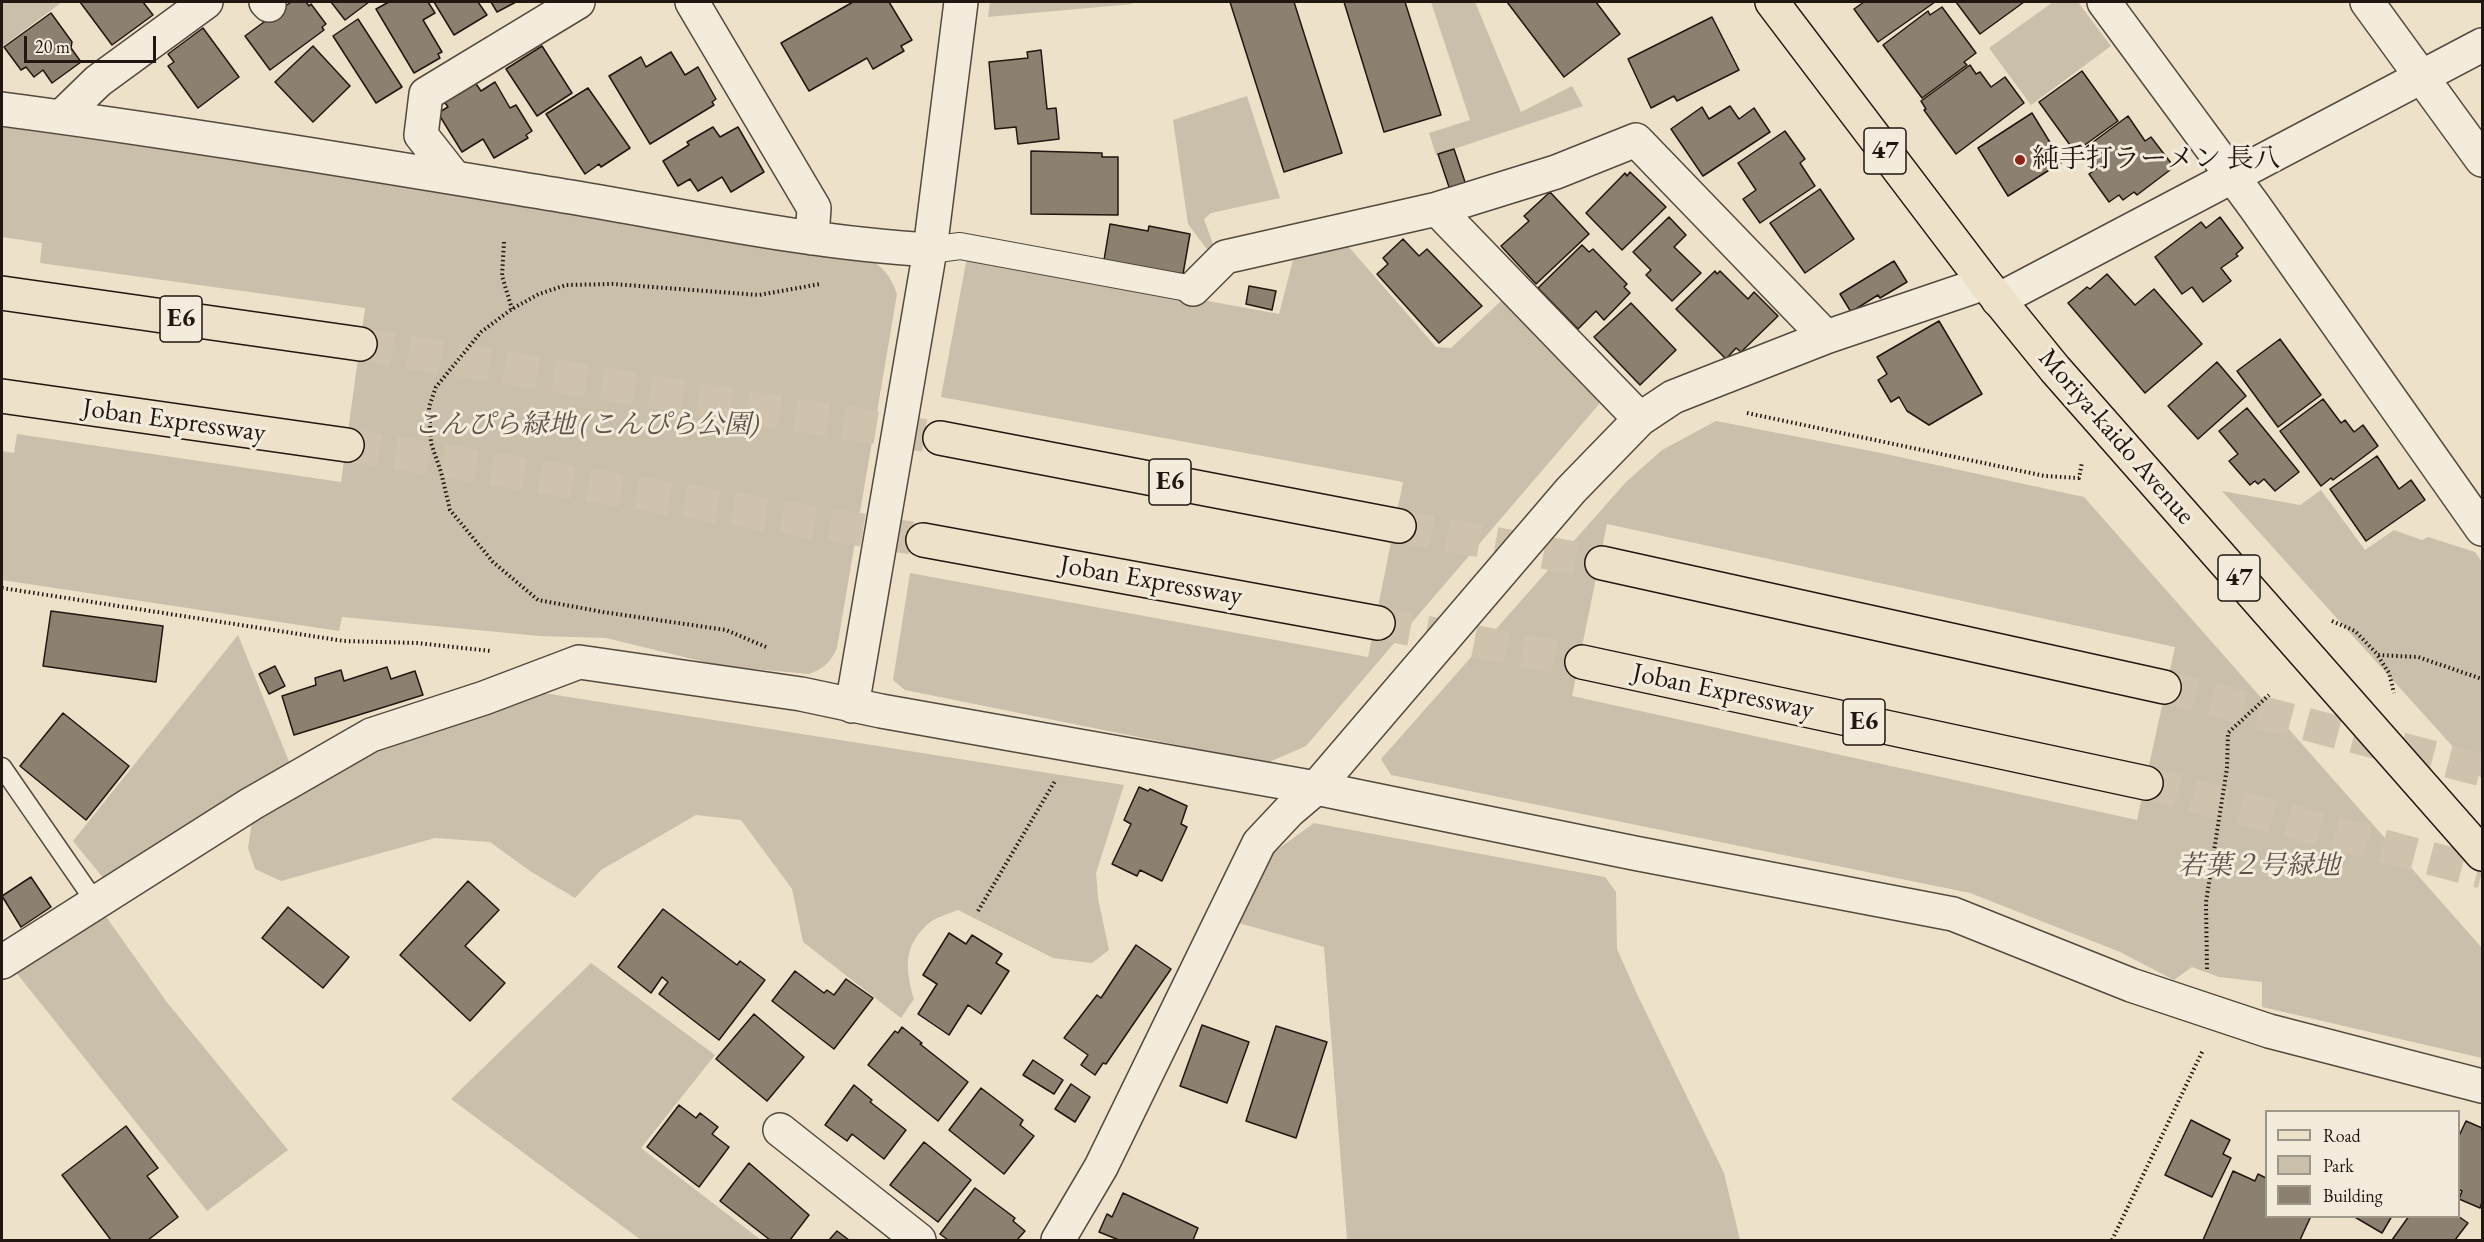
<!DOCTYPE html>
<meta charset="utf-8">
<style>
body{margin:0}
#map{position:relative;width:2484px;height:1242px;overflow:hidden;background:#ede2c9;font-family:"EB Garamond",serif}
canvas{display:block}
.frame{position:absolute;inset:0;border:3px solid #221610;pointer-events:none}
.legend{position:absolute;left:2265px;top:1110px;width:195px;height:108px;box-sizing:border-box;background:#f3ecdc;border:2px solid #9f968a;margin:0;padding:8px 10px;list-style:none;font-size:18px;color:#221610}
.legend li{display:flex;align-items:center;gap:12px;height:30px}
.legend b{width:30px;border:2px solid #9f968a}
.scale{position:absolute;left:24px;top:36px;width:132px;height:27px;box-sizing:border-box;border:3px solid #221610;border-top:0;padding-left:8px;font-size:18px;line-height:21px;white-space:nowrap;color:#221610;-webkit-text-stroke:4px #f3ecdc;paint-order:stroke}
</style>
<div id="map">
<canvas width="2484" height="1242"></canvas>
<div class="frame"></div>
<ul class="legend">
<li><b style="height:8px;background:#ede2c9"></b>Road</li>
<li><b style="height:16px;background:#cabfaa"></b>Park</li>
<li><b style="height:16px;background:#8c8070"></b>Building</li>
</ul>
<div class="scale">20 m</div>
</div>
<script>
const g = document.querySelector('canvas').getContext('2d');
g.lineJoin = 'round';
function paint(path, color) {
  g.fillStyle = color;
  g.fill(path, 'evenodd');
}
function trace(path, color, width, dash) {
  g.strokeStyle = color;
  g.lineWidth = width;
  g.lineCap = dash ? 'butt' : 'round';
  g.setLineDash(dash || []);
  g.stroke(path);
}
function drawText(font, color, halo, rows, align = 'center') {
  g.font = font + ' "EB Garamond","Noto Serif JP",serif';
  g.lineWidth = 6;
  g.setLineDash([]);
  g.textBaseline = 'middle';
  g.strokeStyle = halo;
  g.fillStyle = color;
  for (const [text, x, y, turn = 0] of rows) {
    g.save();
    g.translate(x, y);
    g.rotate((+turn || 0) * Math.PI / 180);
    g.textAlign = isNaN(turn) ? turn : align;
    if (halo) g.strokeText(text, 0, 0);
    g.fillText(text, 0, 0);
    g.restore();
  }
}
paint(new Path2D(`
 M2,2H62L2,47Z
 M990,2H1131L1133,4L988,17Z
 M1431,2H1475L1521,112L1572,86L1583,106L1436,155L1429,133L1470,120Z
 M2053,2H2078L2111,46L2031,105L1989,48Z
 M1247,96L1280,198L1211,213L1204,219L1214,247L1209,252L1188,224L1173,120Z
 M2,127L411,184L865,257C882,265 891,276 897,294L837,648C831,662 823,669 809,674L721,666L606,638L539,636L342,617L339,631L2,580V451L14,453L17,434L341,482L365,308L40,263L42,243L2,237Z
 M1348,246L1436,347L1451,348L1502,300L1600,403L1306,746L1267,763L905,690L893,680L910,573L1368,657L1403,482L941,397L967,257L1279,314L1293,260Z
 M1716,421L1881,453L2084,497L2482,948V1058L2262,1007V982L2219,977L2192,967L2174,980L2120,952L1970,893L1391,775L1381,759L1626,482L1662,450ZM1607,524L2175,647L2137,820L1572,696Z
 M2321,490L2365,550L2394,530L2422,540L2428,537L2475,552L2482,562V779L2222,491L2300,505Z
 M238,635L290,764L104,879L73,841Z
 M537,692L1124,785L1096,873L1098,898L1109,950L1092,963L1053,958L958,910C949,914 935,917 928,924C903,946 905,969 914,999L901,1018L803,942L792,889L741,820L696,815L601,870L575,898L530,871L490,842L435,838L281,881L255,869L248,848L252,822L373,749Z
 M1314,823L1605,877L1616,892L1617,949L1638,996L1724,1173L1740,1240H1347L1324,947L1239,923L1274,852Z
 M98,914L107,918L166,1001L288,1150L207,1211L14,970Z
 M591,963L715,1055L641,1148L761,1240H641L451,1099Z`), '#cabfaa');
const building = new Path2D(`
 M80,2H143L153,15L112,45Z
 M291,2H306L309,6L311,4L326,24L322,27L324,30L270,70L245,36Z
 M331,2H369L345,20Z
 M389,2H428L435,13L423,20L442,52L438,54L440,58L414,73L376,9Z
 M434,2H478L487,15L454,35Z
 M491,2H516L497,12Z
 M853,2H889L912,40L901,46L904,51L873,69L867,58L809,91L781,43Z
 M1230,2H1294L1342,153L1284,172Z
 M1344,2H1405L1441,115L1384,132Z
 M1507,2H1596L1620,34L1564,77Z
 M1864,2H1935L1878,42L1854,9Z
 M1956,2H2024L1980,34Z
 M1942,7L1976,53L1964,62L1967,65L1922,98L1883,45L1928,11L1930,15Z
 M51,13L72,42L71,48L81,62L52,83L43,70L34,77L26,67L21,70L4,47Z
 M1712,17L1739,70L1677,101L1674,96L1651,108L1628,59Z
 M358,19L402,87L376,103L333,36Z
 M203,28L239,77L198,108L168,66L174,62L168,54Z
 M313,46L350,86L313,122L275,82Z
 M542,46L572,93L537,116L506,69Z
 M1041,50L1047,109L1056,108L1059,139L1018,144L1016,127L995,129L989,62L1028,58L1027,52Z
 M671,52L685,75L698,67L716,99L712,102L714,105L650,144L609,76L641,57L646,67Z
 M1970,65L1976,74L1980,72L1991,87L2005,77L2024,103L1956,154L1924,110L1926,109L1921,101Z
 M2082,71L2118,121L2075,152L2039,102Z
 M474,81L481,91L495,82L510,108L516,105L532,131L526,135L528,138L494,158L483,139L462,152L438,113L448,107L443,100Z
 M588,88L630,148L601,167L599,164L585,174L546,114Z
 M1730,106L1739,119L1754,108L1770,132L1703,176L1671,129L1702,107L1709,119Z
 M2032,113L2062,162L2008,196L1978,148Z
 M2128,116L2145,141L2151,137L2174,167L2137,195L2134,192L2123,200L2119,195L2109,202L2089,174L2099,167L2085,148Z
 M713,127L720,137L738,127L764,172L731,192L722,177L698,191L690,179L678,186L663,161L689,145L687,142Z
 M1785,131L1805,159L1800,163L1815,186L1760,223L1743,199L1756,190L1738,163Z
 M1454,149L1466,185L1450,190L1438,154Z
 M1031,151L1102,153V157H1118V215L1031,214Z
 M1630,172L1666,207L1622,250L1586,213L1625,173L1627,176Z
 M1820,189L1854,239L1805,273L1770,223Z
 M1550,192L1589,234L1536,284L1501,246L1529,221L1524,216Z
 M1669,217L1686,235L1674,247L1701,273L1672,301L1646,275L1651,270L1633,252Z
 M2220,217L2243,248L2236,254L2238,256L2221,268L2231,281L2203,302L2192,287L2182,294L2155,257L2201,222L2206,228Z
 M1110,224L1148,231L1149,226L1190,234L1183,274L1104,260Z
 M1403,239L1419,256L1427,249L1482,306L1439,343L1377,274L1388,264L1383,258Z
 M1582,245L1589,252L1593,249L1627,284L1624,287L1630,293L1604,320L1596,311L1578,329L1538,288Z
 M1894,261L1907,282L1880,298L1878,295L1851,312L1840,294Z
 M1715,271L1717,274L1720,271L1748,299L1754,292L1778,316L1741,352L1736,348L1726,359L1676,309Z
 M2107,274L2135,305L2154,289L2202,344L2145,393L2068,303L2087,287L2090,289Z
 M1249,286L1276,291L1272,310L1246,304Z
 M1631,303L1676,350L1640,385L1594,337Z
 M1939,321L1982,394L1929,425L1907,411L1899,397L1891,402L1878,380L1887,374L1877,357Z
 M2280,339L2321,395L2278,427L2237,371Z
 M2217,362L2246,396L2198,439L2168,406Z
 M2323,399L2341,423L2345,420L2354,432L2363,425L2378,446L2333,480L2331,478L2321,486L2280,431Z
 M2247,408L2299,472L2275,491L2264,479L2258,484L2255,481L2250,485L2229,461L2238,454L2219,431Z
 M2377,456L2399,489L2411,480L2425,500L2366,541L2330,489Z
 M51,611L163,626L156,682L43,666Z
 M275,666L285,686L269,694L259,674Z
 M387,667L391,679L415,671L423,695L294,735L282,696L316,685L315,678L341,670L344,681Z
 M63,713L129,766L86,820L20,766Z
 M1139,787L1148,791L1150,789L1187,806L1181,824L1187,827L1162,881L1140,870L1137,876L1112,864L1131,824L1124,820Z
 M31,877L51,907L21,927L2,896Z
 M468,881L499,910L465,946L505,983L470,1021L400,955Z
 M288,907L349,957L323,988L262,938Z
 M663,909L737,965L740,961L765,980L719,1040L659,994L668,982L662,977L651,993L618,967Z
 M949,933L966,944L972,935L1002,954L996,963L1009,971L981,1014L968,1005L949,1035L918,1014L937,984L923,975Z
 M1136,945L1171,969L1106,1064L1103,1063L1095,1075L1081,1065L1088,1055L1064,1038L1097,995L1101,998Z
 M795,971L824,993L827,990L834,995L846,979L873,998L834,1049L772,1001Z
 M754,1014L804,1057L767,1101L716,1059Z
 M1202,1025L1249,1042L1227,1103L1180,1086Z
 M1276,1026L1327,1042L1296,1138L1246,1121Z
 M902,1027L922,1043L920,1044L968,1082L938,1121L868,1065L895,1031L898,1033Z
 M1033,1060L1063,1080L1054,1094L1023,1075Z
 M1071,1084L1090,1097L1075,1122L1055,1109Z
 M854,1085L872,1100L870,1102L906,1130L884,1159L852,1134L847,1141L825,1125Z
 M981,1088L1023,1120L1020,1125L1034,1136L1004,1174L949,1130Z
 M679,1105L696,1118L700,1113L718,1127L712,1134L729,1147L699,1187L647,1147Z
 M2191,1120L2230,1140L2223,1154L2231,1158L2212,1197L2165,1175Z
 M2466,1121L2482,1128V1202L2480,1208L2459,1199L2462,1191L2458,1189V1138Z
 M126,1126L158,1168L147,1176L178,1217L148,1240H111L62,1175Z
 M924,1142L971,1180L938,1222L890,1185Z
 M749,1163L809,1215L790,1240H770L720,1201Z
 M2233,1171L2255,1181L2258,1174L2266,1178V1216H2311L2300,1240H2203Z
 M975,1188L1015,1218L1013,1221L1025,1231L1017,1240H948L940,1234Z
 M1123,1193L1198,1228L1193,1240H1119L1099,1232L1107,1214L1112,1217Z
 M2353,1216H2392L2382,1233Z
 M2409,1216H2458L2468,1223L2455,1240H2392Z
 M837,1231L849,1240H829Z`);
paint(building, '#8c8070');
trace(building, '#221610', 1.5);
trace(new Path2D(`
 M360,344L940,438
 M347,445L923,540
 M1399,526L1602,563
 M1378,623L1582,662
 M2164,687L2482,770
 M2146,783L2482,872`), '#cfc3ad', 33, [33, 16]);
const service = new Path2D(`
 M2,767L96,903`);
const pedestrian = new Path2D(`
 M930,250L960,246L1193,289`);
const minor = new Path2D(`
 M266,2L269,5
 M692,2L814,208L812,238
 M2104,2L2255,207L2482,529
 M2367,2L2482,160
 M2,109C192,134 381,166 571,197C690,217 810,243 930,250
 M61,117L98,81L206,2
 M454,177L421,135L426,94L578,2
 M1437,209L1640,419
 M1193,289L1225,257L1437,209L1556,172L1636,140L1826,337
 M852,706L930,250L961,2
 M2,962L251,804L371,735L484,698L579,662L801,694L881,711L1316,788L1634,853L1953,914L2131,985L2269,1031L2482,1086
 M780,1130L919,1240
 M1058,1240L1101,1167L1259,843L1289,811L1316,788L1571,490L1640,419L1673,397L1826,337L1985,283`);
const tertiary = new Path2D(`
 M1998,300L2482,45`);
const primary = new Path2D(`
 M1772,2L1985,283L2055,369L2482,854`);
const motorway = new Path2D(`
 M2,293L360,344
 M2,396L347,445
 M940,438L1399,526
 M923,540L1378,623
 M1602,563L2164,687
 M1582,662L2146,783`);
trace(service, '#55493e', 21);
trace(pedestrian, '#55493e', 28);
trace(minor, '#55493e', 36);
trace(tertiary, '#55493e', 36);
trace(primary, '#221610', 36);
trace(motorway, '#221610', 36);
trace(new Path2D(`
 M504,242L502,276L512,309
 M1747,413L2045,476L2079,478L2082,462
 M2,588L344,641L417,643L491,651
 M2332,621L2355,631L2378,655L2418,657L2482,679
 M766,647L726,630L603,612L538,600L493,562L450,510L441,472L431,443L429,407L436,387L481,332L512,309L539,294L566,285L613,284L759,295L820,284
 M2378,656L2389,673L2394,693
 M978,911L1055,781
 M2207,969L2206,902L2227,768L2228,733L2269,695
 M2112,1240L2203,1050`), '#221610', 4, [1.5, 3]);
trace(service, '#f3ecdc', 18);
trace(pedestrian, '#f3ecdc', 26);
trace(minor, '#f3ecdc', 33);
trace(tertiary, '#f3ecdc', 33);
trace(primary, '#ede2c9', 33);
trace(motorway, '#ede2c9', 33);
for (const [x, y, r, color] of [
 [2020,160,6,"#8f2418"]
]) {
  const dot = new Path2D();
  dot.arc(x, y, r, 0, 2 * Math.PI);
  g.fillStyle = color;
  g.fill(dot);
  trace(dot, '#f3ecdc', 2);
}
for (const [x, y, w] of [
 [1885,151,42],
 [181,319,42],
 [1170,482,42],
 [2239,578,42],
 [1864,722,42]
]) {
  const box = new Path2D();
  box.roundRect(x - w / 2, y - 23, w, 46, 4.5);
  g.fillStyle = '#f3ecdc';
  g.fill(box);
  trace(box, '#221610', 1.5);
}
drawText('bold 26px', '#221610', null, [
 ["47",1885,151],
 ["E6",181,319],
 ["E6",1170,482],
 ["47",2239,578],
 ["E6",1864,722]
]);
drawText('27px', '#221610', '#f3ecdc', [
 ["純手打ラーメン 長八",2032,160]
], 'left');
drawText('27px', '#221610', '#f3ecdc', [
 ["Joban Expressway",174,421,8],
 ["Moriya-kaido Avenue",2116,437,49],
 ["Joban Expressway",1151,581,10],
 ["Joban Expressway",1723,692,12]
]);
drawText('italic 27px', '#5d5146', '#f3ecdc', [
 ["こんぴら緑地 (こんぴら公園)",586,426],
 ["若葉２号緑地",2259,867]
]);
</script>
